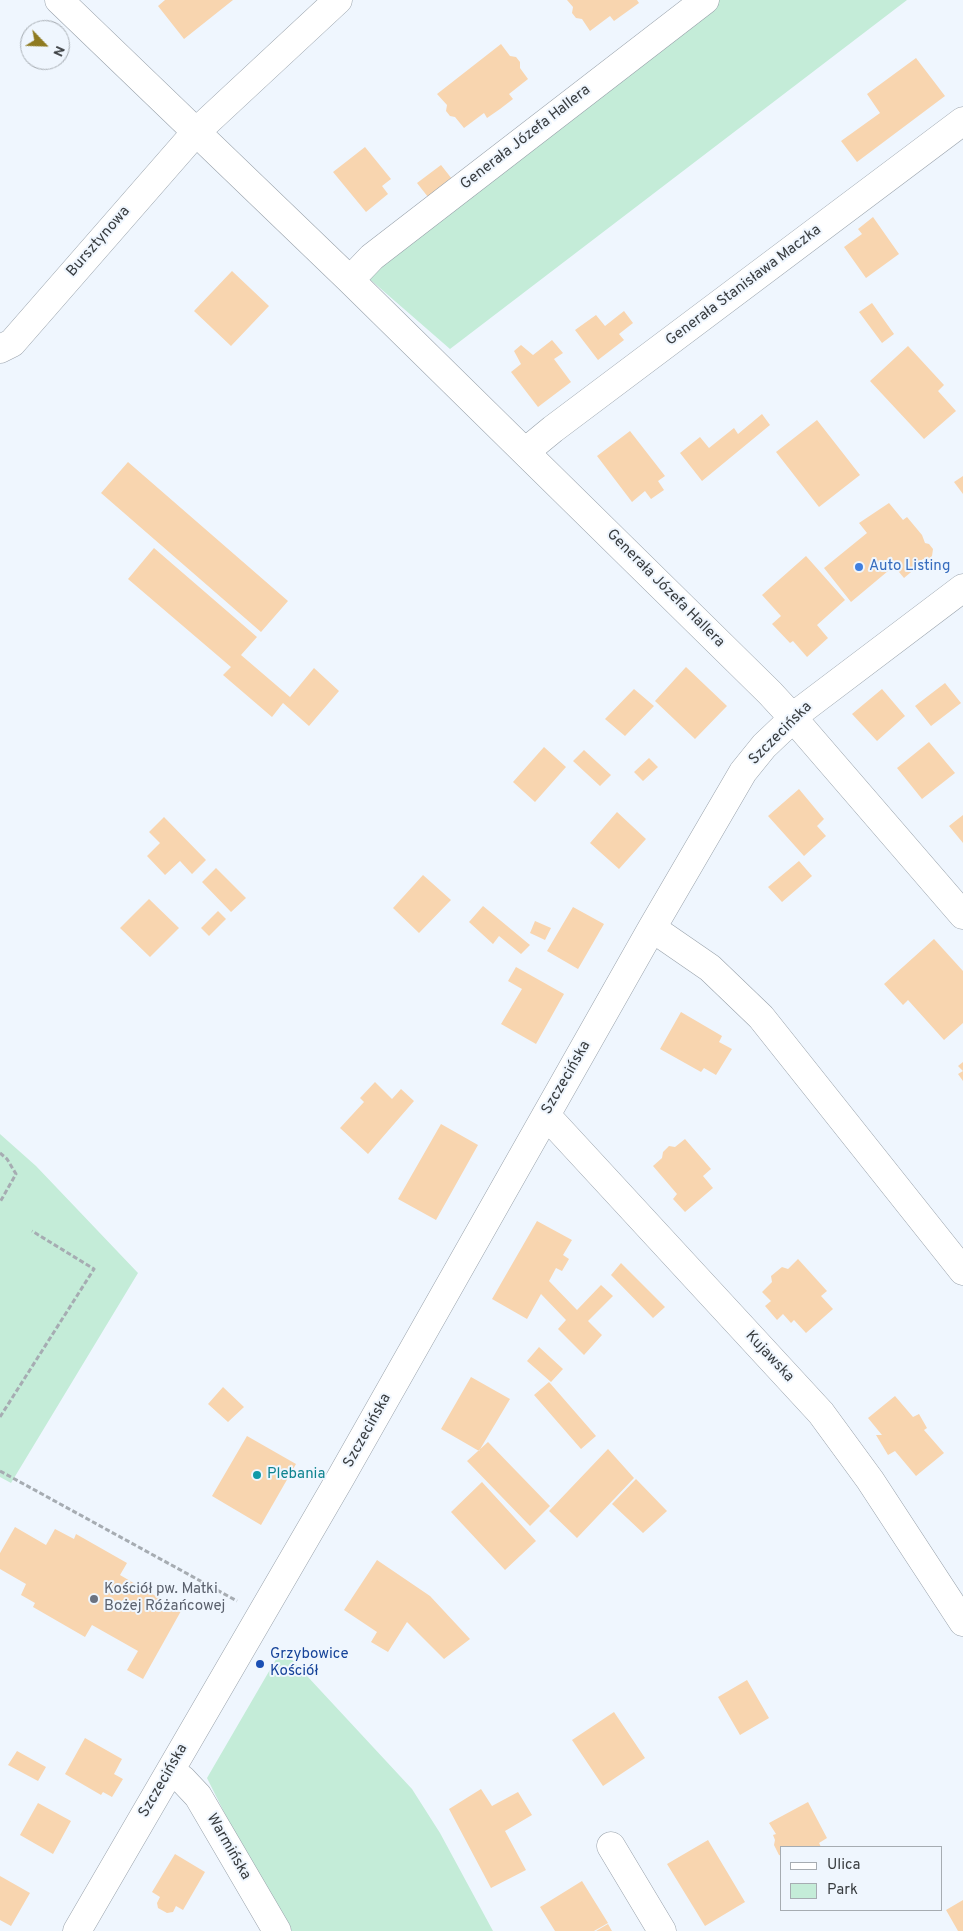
<!DOCTYPE html>
<meta charset="utf-8">
<style>
body{margin:0}
#map{position:relative;width:963px;height:1931px;overflow:hidden;background:#eff6fe;font-family:Overpass,sans-serif}
canvas{display:block}
.legend{position:absolute;left:780px;top:1846px;width:162px;height:65px;box-sizing:border-box;background:#eff6fe;border:1px solid #a6acb2;margin:0;padding:6px 9px;list-style:none;font-size:15px;color:#383c3f}
.legend li{display:flex;align-items:center;gap:10px;height:25px}
.legend b{width:25px;border:1px solid #a6acb2}
.north{position:absolute;left:20px;top:20px;width:50px;height:50px;box-sizing:border-box;background:#eff6fe;border:1px solid #a6acb2;border-radius:50%;rotate:114deg;font-size:14px;font-weight:700;line-height:20px;text-align:center;color:#383c3f}
.north::after{content:'';display:block;margin:auto;width:18px;height:22px;background:#8f7b21;clip-path:polygon(50% 0,100% 100%,50% 72%,0 100%)}
</style>
<div id="map">
<canvas width="963" height="1931"></canvas>
<ul class="legend">
<li><b style="height:6px;background:#fff"></b>Ulica</li>
<li><b style="height:14px;background:#c4ecd8"></b>Park</li>
</ul>
<div class="north">N</div>
</div>
<script>
const g = document.querySelector('canvas').getContext('2d');
g.lineJoin = 'round';
function paint(path, color) {
  g.fillStyle = color;
  g.fill(path, 'evenodd');
}
function trace(path, color, width, dash) {
  g.strokeStyle = color;
  g.lineWidth = width;
  g.lineCap = dash ? 'butt' : 'round';
  g.setLineDash(dash || []);
  g.stroke(path);
}
function drawText(font, color, halo, rows, align = 'center') {
  g.font = font + ' Overpass,sans-serif';
  g.lineWidth = 4;
  g.setLineDash([]);
  g.textBaseline = 'middle';
  g.strokeStyle = halo;
  g.fillStyle = color;
  for (const [text, x, y, turn = 0] of rows) {
    g.save();
    g.translate(x, y);
    g.rotate((+turn || 0) * Math.PI / 180);
    g.textAlign = isNaN(turn) ? turn : align;
    if (halo) g.strokeText(text, 0, 0);
    g.fillText(text, 0, 0);
    g.restore();
  }
}
paint(new Path2D(`
 M718,0H907L450,349L365,275Z
 M0,1134L36,1166L138,1273L11,1483L0,1477Z
 M282,1649L412,1789L440,1833L493,1931H292L250,1864L207,1778Z`), '#c4ecd8');
paint(new Path2D(`
 M165,0H233L184,39L158,6Z
 M567,0H637L639,3L614,21L610,16L590,31L582,19L576,18L572,13L573,7Z
 M501,44L510,56L516,57L520,62V68L528,79L509,94L513,99L500,109L487,118L484,113L464,128L455,117L450,116L446,111L447,105L437,94Z
 M916,58L945,96L857,162L841,141L880,113L867,94Z
 M365,147L391,179L382,186L388,194L366,212L333,172Z
 M441,165L452,179L428,197L417,183Z
 M873,217L899,254L866,278L844,247L862,234L858,229Z
 M232,271L269,306L231,346L194,311Z
 M872,303L894,334L882,343L859,312Z
 M624,311L633,323L619,334L624,340L598,360L575,330L596,315L605,326Z
 M552,340L563,353L554,359L571,382L538,407L511,372L521,364L514,351L521,345L533,355Z
 M908,346L944,385L938,391L956,411L924,439L870,381Z
 M762,414L770,425L702,481L680,453L700,437L709,448L734,428L738,434Z
 M817,420L860,475L819,507L776,452Z
 M630,431L665,476L658,481L664,490L651,499L645,491L632,502L597,456Z
 M128,462L288,601L261,632L101,493Z
 M963,476V494L954,482Z
 M889,503L903,520L907,517L922,535L925,543L929,544L933,549L932,556L927,560L923,559L916,565L917,567L904,578L894,566L851,602L824,568L867,533L859,523Z
 M154,548L257,637L241,655L290,697L314,668L339,691L309,726L283,703L272,717L223,675L231,667L128,579Z
 M806,556L845,600L817,625L828,638L807,657L793,641L790,643L772,624L781,616L762,595Z
 M686,667L727,706L695,739L655,701Z
 M945,683L961,703L931,726L915,706Z
 M634,689L654,706L625,736L605,719Z
 M882,689L905,716L877,741L852,714Z
 M929,742L955,773L922,799L897,768Z
 M544,747L566,767L535,802L513,782Z
 M584,750L611,775L600,786L573,761Z
 M649,758L658,767L643,781L634,772Z
 M799,789L824,819L817,826L826,836L804,856L768,816Z
 M617,812L646,839L619,869L590,843Z
 M963,815V843L949,826Z
 M164,817L206,860L192,874L180,861L165,875L147,856L160,843L149,832Z
 M799,861L812,876L782,902L768,887Z
 M216,868L246,898L231,912L202,882Z
 M423,875L451,900L419,933L393,908Z
 M149,899L179,928L150,957L120,928Z
 M483,906L530,945L521,954L499,936L493,944L469,922Z
 M573,907L604,924L578,969L547,951Z
 M218,911L226,919L209,936L201,928Z
 M535,921L551,928L545,940L530,933Z
 M934,939L963,971V1023L944,1040L908,1000L903,1005L884,984Z
 M516,967L564,994L536,1044L501,1024L522,989L508,981Z
 M681,1012L722,1036L719,1042L732,1049L716,1075L704,1068L701,1072L660,1049Z
 M963,1062V1081L958,1074L963,1071L958,1066Z
 M375,1082L392,1099L401,1089L414,1101L368,1154L340,1128L364,1102L360,1098Z
 M441,1124L478,1145L436,1220L398,1199Z
 M685,1139L711,1169L703,1176L713,1188L685,1212L673,1199L677,1194L653,1166L662,1158L663,1152L669,1146L675,1147Z
 M537,1221L572,1240L563,1255L569,1259L562,1271L556,1268L549,1281L577,1310L601,1285L613,1296L588,1321L602,1335L584,1355L558,1329L566,1320L541,1294L527,1319L492,1299Z
 M798,1259L827,1291L821,1296L833,1309L806,1333L794,1320L791,1323L783,1314L777,1320L765,1306L771,1301L762,1292L772,1282L771,1276L782,1267L788,1269Z
 M621,1263L665,1307L653,1318L611,1275Z
 M539,1347L563,1369L551,1382L527,1361Z
 M471,1377L510,1399L479,1451L441,1429Z
 M549,1382L596,1436L581,1449L534,1395Z
 M223,1387L244,1407L228,1422L208,1404Z
 M895,1396L913,1417L919,1414L927,1428L924,1430L944,1453L916,1476L895,1451L888,1455L876,1435H882L868,1418Z
 M247,1436L296,1464L261,1525L212,1496Z
 M488,1442L550,1506L530,1526L467,1461Z
 M608,1449L634,1478L577,1538L549,1511Z
 M636,1479L667,1511L643,1533L612,1504Z
 M482,1482L536,1541L505,1570L451,1512Z
 M15,1527L46,1545L55,1529L74,1539L76,1534L127,1563L120,1575L181,1611L143,1679L127,1670L138,1651L92,1625L85,1637L33,1607L35,1603L21,1595L26,1584L0,1569V1553Z
 M377,1560L430,1596L470,1639L444,1659L407,1622L388,1652L371,1642L377,1632L344,1610Z
 M747,1680L769,1718L740,1735L718,1697Z
 M614,1712L645,1758L603,1786L572,1740Z
 M85,1738L122,1759L114,1774L123,1779L112,1797L103,1792L101,1795L65,1774Z
 M17,1751L46,1767L38,1781L8,1765Z
 M481,1789L492,1806L518,1792L532,1815L505,1831L526,1870L491,1888L449,1809Z
 M808,1802L827,1838L819,1843L821,1847H782V1856L779,1855L774,1845L775,1840L773,1835L776,1834L769,1823Z
 M38,1803L71,1821L53,1854L20,1835Z
 M708,1840L745,1902L705,1926L667,1864Z
 M175,1854L205,1872L183,1910L176,1906L173,1912L167,1913L158,1908L157,1903L160,1897L152,1892Z
 M0,1876L30,1893L11,1926L0,1920Z
 M582,1881L608,1923L594,1931H555L540,1907Z
 M963,1900V1931H958L946,1910Z
 M608,1924L612,1931H596Z`), '#f8d5af');
const minor = new Path2D(`
 M59,0L350,280L770,693L793,718L963,915
 M350,280L372,257L705,0
 M0,349L12,343L196,132L338,0
 M525,452L553,429L963,121
 M652,928L710,968L761,1017L963,1271
 M546,1115L821,1413L870,1480L963,1622
 M170,1772L182,1779L198,1796L277,1931
 M611,1846L662,1931
 M77,1931L341,1477L652,928L743,772L764,746L803,709L963,588`);
trace(minor, '#98a1aa', 29);
trace(new Path2D(`
 M0,1153L7,1159L16,1174L0,1202
 M0,1417L94,1269L32,1231
 M0,1471L237,1601`), '#a6acb2', 3, [5, 2.5]);
trace(minor, '#fff', 28);
for (const [x, y, r, color] of [
 [859,567,5,"#3f7fe0"],
 [257,1475,5,"#0f9aa8"],
 [94,1599,5,"#6b7280"],
 [260,1664,5,"#1a4fb4"]
]) {
  const dot = new Path2D();
  dot.arc(x, y, r, 0, 2 * Math.PI);
  g.fillStyle = color;
  g.fill(dot);
  trace(dot, '#eff6fe', 2);
}
drawText('15px', '#383c3f', '#eff6fe', [
 ["Generała Józefa Hallera",526,138,-38],
 ["Bursztynowa",99,242,-49],
 ["Generała Stanisława Maczka",744,286,-37],
 ["Generała Józefa Hallera",665,589,45],
 ["Szczecińska",781,734,-45],
 ["Szczecińska",567,1078,-60],
 ["Kujawska",769,1357,47],
 ["Szczecińska",368,1431,-61],
 ["Szczecińska",164,1781,-60],
 ["Warmińska",228,1847,60]
]);
drawText('15px', '#366cbe', '#eff6fe', [
 ["Auto Listing",869,567]
], 'left');
drawText('15px', '#0d838f', '#eff6fe', [
 ["Plebania",267,1475]
], 'left');
drawText('15px', '#5b616d', '#eff6fe', [
 ["Kościół pw. Matki",104,1590],
 ["Bożej Różańcowej",104,1607]
], 'left');
drawText('15px', '#164399', '#eff6fe', [
 ["Grzybowice",270,1655],
 ["Kościół",270,1672]
], 'left');
</script>
